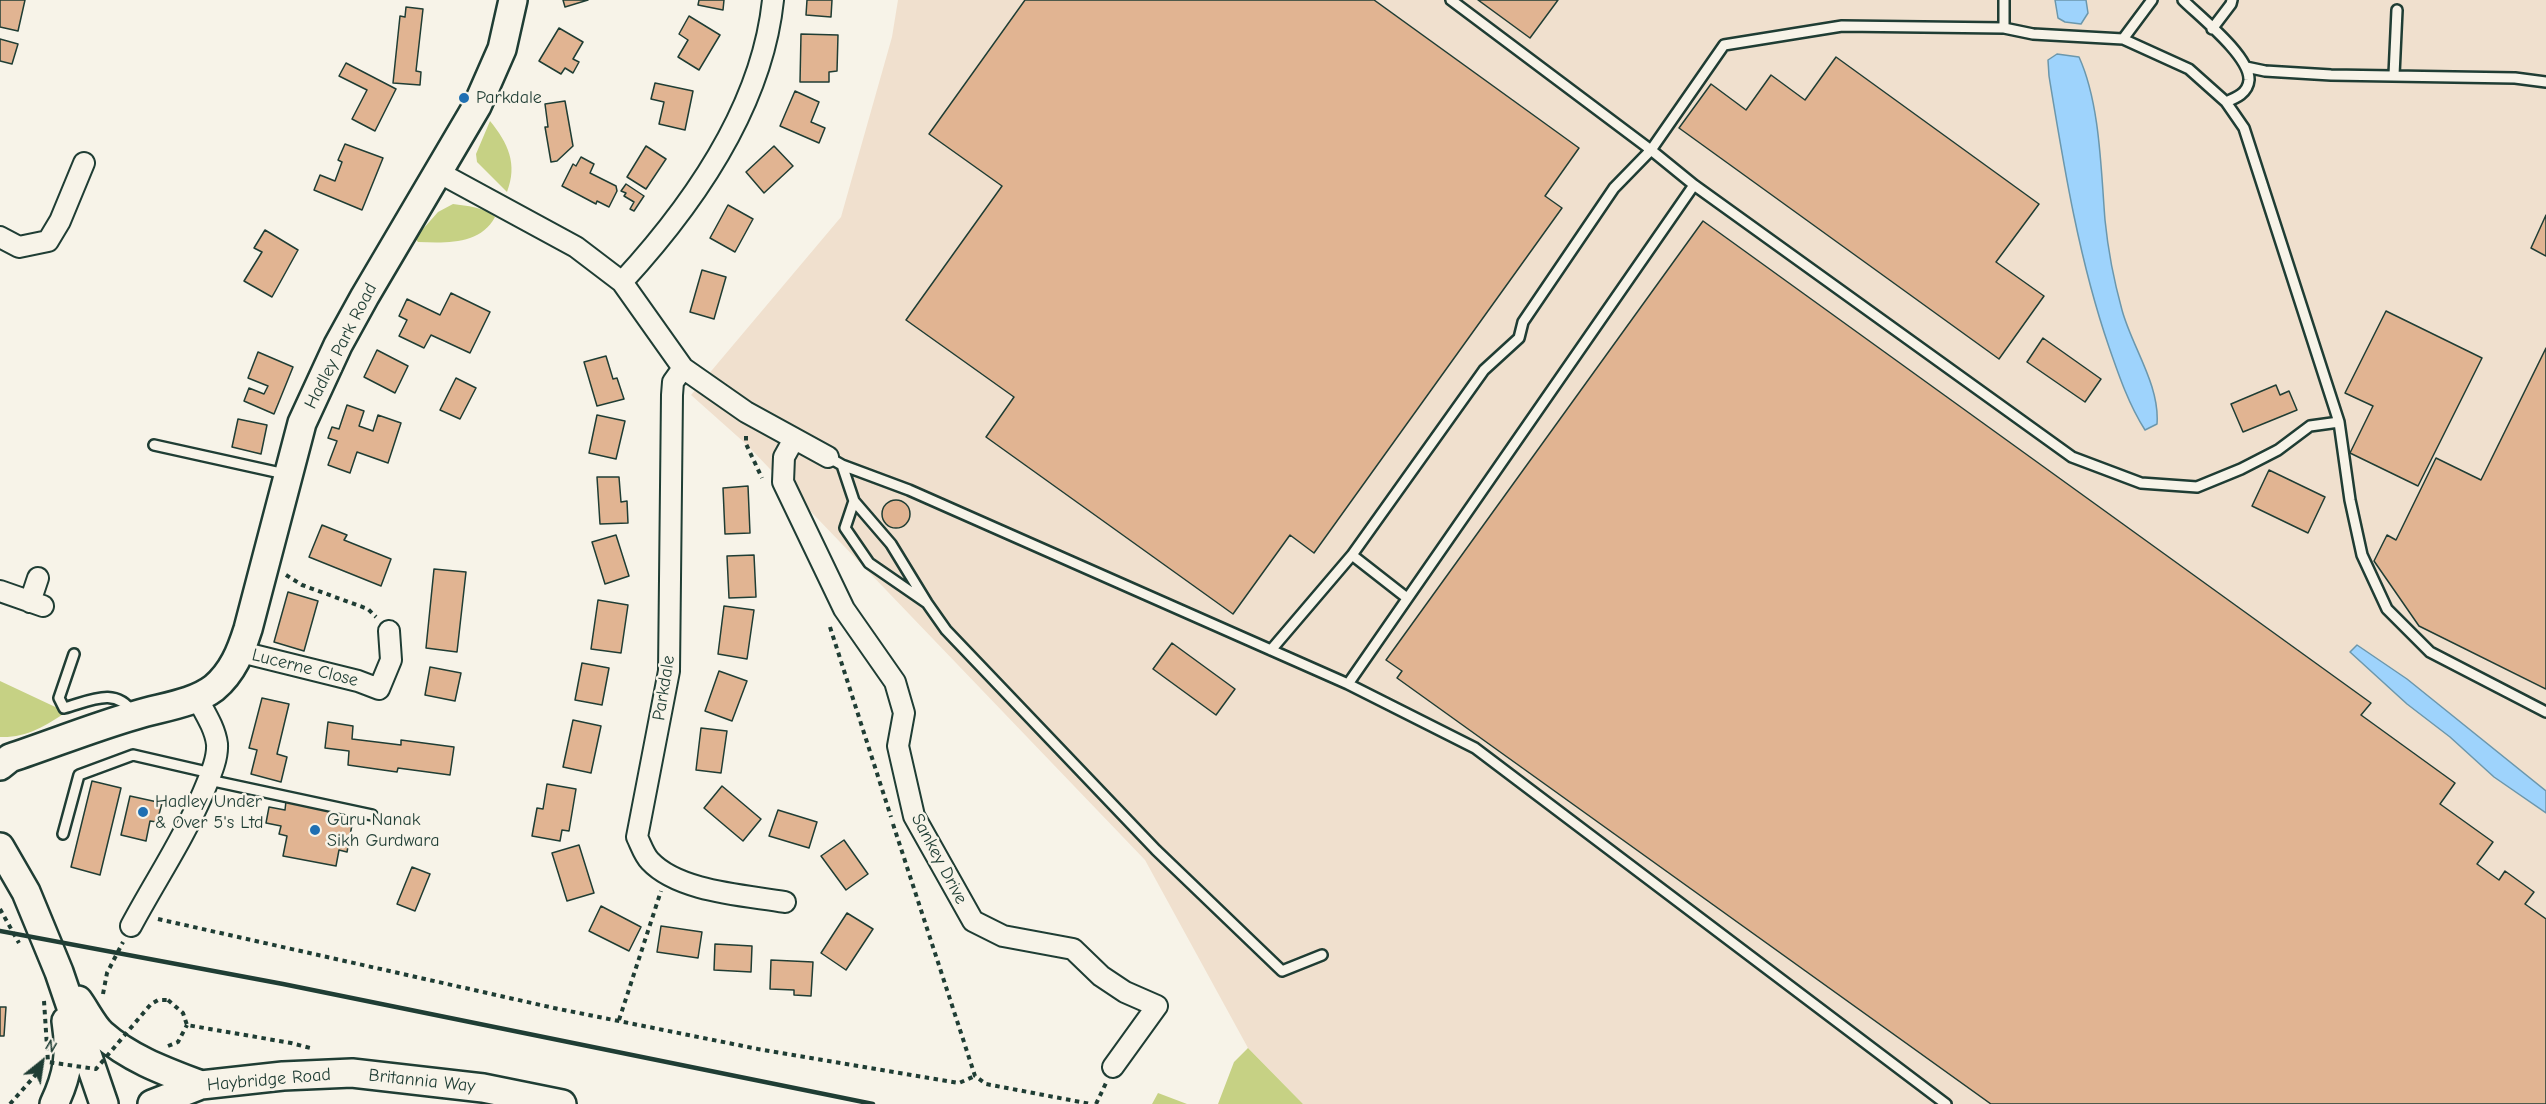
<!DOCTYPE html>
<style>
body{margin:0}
#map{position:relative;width:2546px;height:1104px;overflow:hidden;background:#f7f3e8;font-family:"Comic Neue",sans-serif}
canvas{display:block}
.north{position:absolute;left:12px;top:1032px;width:60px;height:60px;-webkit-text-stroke:4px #f7f3e8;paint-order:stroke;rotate:30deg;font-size:16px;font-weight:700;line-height:24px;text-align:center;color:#1f3d34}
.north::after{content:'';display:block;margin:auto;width:21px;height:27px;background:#1f3d34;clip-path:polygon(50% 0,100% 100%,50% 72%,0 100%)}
</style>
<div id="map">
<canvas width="2546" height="1104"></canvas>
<div class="north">N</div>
</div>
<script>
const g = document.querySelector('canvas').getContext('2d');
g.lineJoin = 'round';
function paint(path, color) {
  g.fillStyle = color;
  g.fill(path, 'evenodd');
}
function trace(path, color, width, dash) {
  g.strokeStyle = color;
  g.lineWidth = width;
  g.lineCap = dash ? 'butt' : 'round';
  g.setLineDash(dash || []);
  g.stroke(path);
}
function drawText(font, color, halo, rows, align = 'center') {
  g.font = font + ' "Comic Neue",sans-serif';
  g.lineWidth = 5;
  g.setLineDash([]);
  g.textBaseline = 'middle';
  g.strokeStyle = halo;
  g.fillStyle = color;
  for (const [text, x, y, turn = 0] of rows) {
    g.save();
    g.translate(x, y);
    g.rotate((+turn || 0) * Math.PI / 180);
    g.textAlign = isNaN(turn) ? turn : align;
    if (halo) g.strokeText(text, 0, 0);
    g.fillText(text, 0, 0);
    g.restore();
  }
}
paint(new Path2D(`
 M898,0H2546V1104H1303L1248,1048L1145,860L746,444L691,395L841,217L892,37Z`), '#f0e0ce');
paint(new Path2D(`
 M490,121C508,143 518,164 507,192L477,162L476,154Z
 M453,204C467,206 484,207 495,217C480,245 446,243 418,242L415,238L438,212Z
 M0,681L66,712C46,726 26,738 0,737Z
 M1248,1048L1303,1104H1218L1234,1062Z
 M1158,1093L1187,1104H1152Z`), '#c6d184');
const water = new Path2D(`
 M2055,0H2086L2088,13L2081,24L2065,22L2058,18Z
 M2057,54L2079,57C2100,103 2101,170 2105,220C2108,250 2114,281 2122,310C2132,347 2160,385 2157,424L2145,430C2129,405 2119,376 2109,347C2079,260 2064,167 2049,76L2048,60Z
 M2357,645L2407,679L2546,791V813L2494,777L2450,737L2407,704L2350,652Z`);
paint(water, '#9ed3fc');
trace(water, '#6b97ac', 1.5);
const building = new Path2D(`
 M0,0H25L18,31L0,27Z
 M563,0H588L565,7Z
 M699,0H724L723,10L698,5Z
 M807,0H832L831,17L806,15Z
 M1025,0H1374L1579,148L1545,196L1562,208L1314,553L1290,535L1233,614L986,437L1014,397L906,320L1002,186L929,134Z
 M1478,0H1558L1530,38Z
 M406,7L423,9L416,71L421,72L420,85L393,83L400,16L405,17Z
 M689,16L720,35L699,70L678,57L688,40L679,34Z
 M559,28L583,42L573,59L579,62L573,73L565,68L561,74L539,61Z
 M801,34L838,35L837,71L829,72V82H800Z
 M0,39L18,44L12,64L0,61Z
 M1836,57L2039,204L1996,262L2044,296L1999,359L1679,128L1711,84L1746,110L1771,75L1805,100Z
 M346,63L396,89L375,131L352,119L367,90L339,76Z
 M655,83L693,91L685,130L659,124L664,102L651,99Z
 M795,91L819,102L811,122L825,128L819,143L780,126Z
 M565,101L573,146L557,161L551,162L545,127H548L545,104Z
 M345,144L383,158L362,210L314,190L320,175L335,181L342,162L338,160Z
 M646,146L666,159L646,189L627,177Z
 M774,146L793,166L764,193L746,172Z
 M581,157L594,164L590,173L616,186L617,191L609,207L597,201L596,204L562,186L573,164L576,166Z
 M626,184L644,196L634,211L630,209L634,202L624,196L626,193L621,191Z
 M728,205L753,219L735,252L710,238Z
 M2546,215V256L2531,248Z
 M1703,221L2371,703L2361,715L2455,783L2440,804L2493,842L2477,864L2499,880L2505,871L2534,892L2525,904L2546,919V1104H1991L1397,678L1402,671L1386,660Z
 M265,230L298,250L272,297L244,281L262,252L254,248Z
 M702,270L726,277L714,319L690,312Z
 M451,293L490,312L470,353L431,335L424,348L399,336L407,320L399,316L407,299L440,315Z
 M2386,311L2482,358L2418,486L2350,453L2373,406L2345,393Z
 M2043,338L2101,379L2085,402L2027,362Z
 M2546,348V689L2419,626L2374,561L2387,535L2396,540L2436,458L2481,480Z
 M377,350L408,366L395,393L364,377Z
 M258,352L293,367L274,414L244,401L249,388L264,394L268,386L248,378Z
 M606,356L613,379L617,378L624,399L597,406L584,362Z
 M456,378L476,388L460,419L440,410Z
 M2276,385L2280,395L2289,391L2297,410L2243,432L2231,404Z
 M347,405L364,411L359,426L373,431L378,415L401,423L388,463L357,452L350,473L328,465L337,441L328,438L332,427L339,429Z
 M597,415L625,421L616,459L589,453Z
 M238,419L267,425L261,454L232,447Z
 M2269,470L2325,497L2308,533L2252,506Z
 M597,477H619L621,502L627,501L628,523L600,524Z
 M748,486L750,533L725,534L723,488Z
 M882 514a14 14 0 1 1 28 0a14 14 0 1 1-28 0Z
 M322,525L347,535L344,540L391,559L381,586L309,557Z
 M616,535L629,576L605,584L592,542Z
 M754,555L756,597L729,598L727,556Z
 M434,569L466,572L457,652L426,648Z
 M288,592L318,601L304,651L274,642Z
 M598,600L628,605L621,653L591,649Z
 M724,606L754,610L747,659L718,654Z
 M1172,643L1235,689L1216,715L1153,669Z
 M582,663L609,668L602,705L575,700Z
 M430,667L461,673L455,701L425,695Z
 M719,671L747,681L732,721L705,711Z
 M262,698L289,704L277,754L287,757L281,782L251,774L257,750L249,748Z
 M573,720L601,726L591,773L563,767Z
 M328,722L353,726L352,739L401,745V740L454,747L450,775L398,768L397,772L348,765L349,751L325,748Z
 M701,728L727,731L721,773L696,770Z
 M92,781L121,788L100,875L71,867Z
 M547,784L576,789L569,831L562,830L560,841L532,836L537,808L543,809Z
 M722,786L761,819L743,841L704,808Z
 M130,796L162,803L157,822L150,821L146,841L121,835Z
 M286,801L354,814L347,852L339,850L336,866L283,856L287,836L279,834L281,826L266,823L269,807L285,810Z
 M778,810L817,822L809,848L769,836Z
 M844,840L868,874L846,890L821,856Z
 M579,845L594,893L567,901L552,853Z
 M412,867L430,874L415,911L397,904Z
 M601,906L641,927L629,951L589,931Z
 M847,913L873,929L846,970L821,953Z
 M661,926L702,932L698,958L657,952Z
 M715,944L752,946L751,972L714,970Z
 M771,960L813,962L811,996L794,995V990L770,989Z
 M0,1007H6L4,1036H0Z`);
paint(building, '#e1b492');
trace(building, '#1f3d34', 1.5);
const lane = new Path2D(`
 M1451,0L1651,150L1694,185L2072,457L2141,483L2197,487L2241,469L2278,450L2310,426L2339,422
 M2004,0V28L2033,34L2123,39L2189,69L2226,102L2244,128L2339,422L2350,500L2362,555L2387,609L2430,652L2546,712
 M2183,0C2199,16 2250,56 2249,80C2248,93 2236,98 2226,102
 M2212,29L2231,4L2232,0
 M2123,39L2152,0
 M2246,67L2265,71L2331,75L2515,78L2546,82
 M2394,75L2397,10
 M154,445L285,474
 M828,457L842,465L909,490L1348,684L1475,748L1946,1104
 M842,465L854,501
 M1407,598L1352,555L1484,370L1519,338L1523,322L1614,188L1651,150L1724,45L1842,26L2004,28
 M927,603L869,563L845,528L854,501L891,544L927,603L946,630L1156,850L1282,971L1322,955
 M1271,650L1352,555
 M74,654L59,698L64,708C90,701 116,686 133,713
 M1348,684L1694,185
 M209,780L372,815
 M63,834L79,775L133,755L211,773`);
const street = new Path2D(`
 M438,172L576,247L622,282L683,368L746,412L828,457
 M0,237L19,247L48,241L60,221L84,163
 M622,282C693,205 762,107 773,0
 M683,368L673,382L672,395L669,671L637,837C641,845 644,855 650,861C679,892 745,895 785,902
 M794,439L784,457L783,482L844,609L895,682L904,713L898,746L914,816L973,921L1003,936L1073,949L1101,976L1125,992L1157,1006L1113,1067
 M0,591L43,606
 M30,602L38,578
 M241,652L358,681L379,689L391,660L389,631
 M131,926C155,881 183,840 203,793C209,778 218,760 217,744C215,728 205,713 197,698`);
const secondary = new Path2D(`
 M0,766L10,758C52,744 94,727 136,715C162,707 193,704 214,688C233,672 241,651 248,629L302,423L338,345L365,296L477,106L502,49L513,0
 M0,847L26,892L59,972L104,1104
 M78,1000C86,1011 93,1026 102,1034C130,1059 167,1072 201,1085
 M54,1104C68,1075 71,1053 66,1021
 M152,1104L201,1085L283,1076L352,1073L483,1088L562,1104`);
trace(lane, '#1f3d34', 14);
trace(street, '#1f3d34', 24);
trace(secondary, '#1f3d34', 32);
trace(new Path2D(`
 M746,436V444L762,478
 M286,575L302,585L368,609L376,617
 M830,627L891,817
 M893,824L975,1076L986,1084L1091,1104
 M0,909L19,943
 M158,919L554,1008L758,1049L959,1083L975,1076
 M103,994L107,973L123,942
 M168,1000L183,1013L187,1025L291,1043L314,1049
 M619,1020L661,891
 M168,1046L178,1042L187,1025
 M10,1104L39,1071
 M1096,1104L1106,1083`), '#1f3d34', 4, [4.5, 4.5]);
trace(lane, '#f7f3e8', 9);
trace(street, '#f7f3e8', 20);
trace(secondary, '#f7f3e8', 27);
trace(new Path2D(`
 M0,931L283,984L873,1104`), '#1f3d34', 4.5);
trace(new Path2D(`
 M44,1001L48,1062L96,1069L151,1004L158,1000H168`), '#1f3d34', 4, [4.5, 4.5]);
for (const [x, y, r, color] of [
 [464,98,6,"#1f6fb2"],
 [143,812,6,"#1f6fb2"],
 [315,830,6,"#1f6fb2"]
]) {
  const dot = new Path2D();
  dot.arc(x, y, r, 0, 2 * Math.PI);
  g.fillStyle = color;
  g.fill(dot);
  trace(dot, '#f7f3e8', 2);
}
drawText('18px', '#1f3d34', '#f7f3e8', [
 ["Parkdale",476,98],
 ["Hadley Under",155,802],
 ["& Over 5's Ltd",155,823],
 ["Guru Nanak",327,820],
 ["Sikh Gurdwara",327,841]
], 'left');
drawText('18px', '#1f3d34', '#f7f3e8', [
 ["Hadley Park Road",341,346,-63],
 ["Lucerne Close",305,668,14],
 ["Parkdale",664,688,-81],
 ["Sankey Drive",939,859,62],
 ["Haybridge Road",269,1080,-5],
 ["Britannia Way",422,1081,6]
]);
</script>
